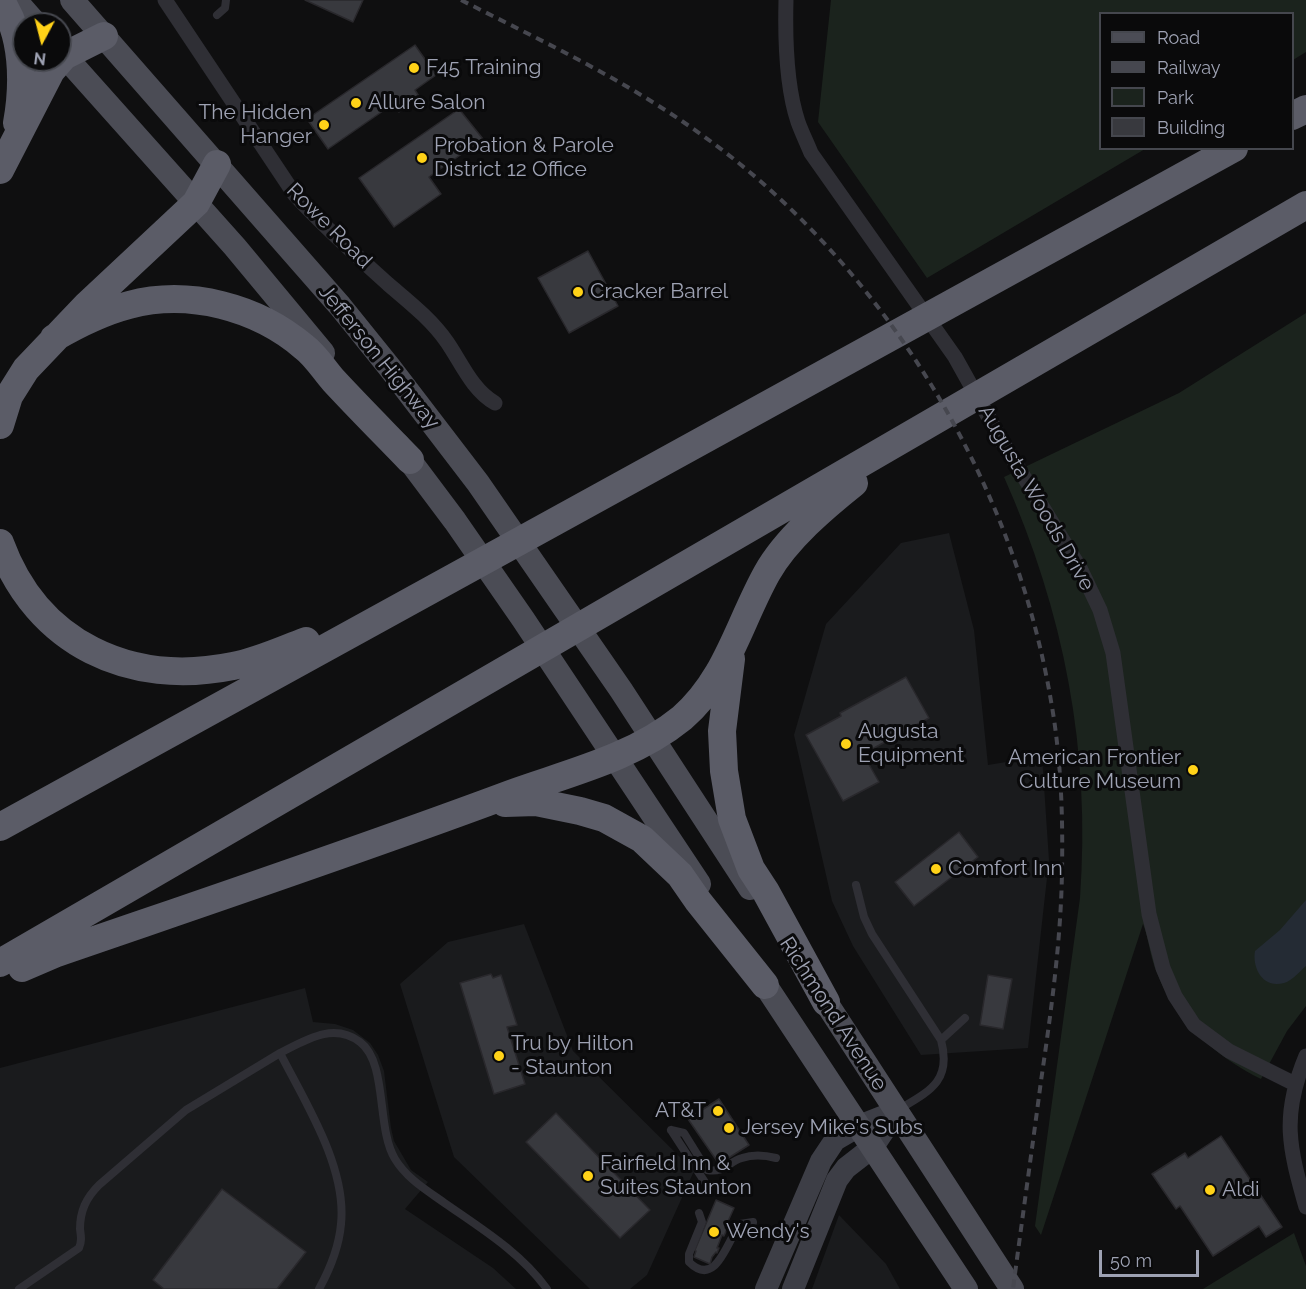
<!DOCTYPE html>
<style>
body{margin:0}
#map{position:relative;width:1306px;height:1289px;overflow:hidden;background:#0f0f10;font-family:Raleway,sans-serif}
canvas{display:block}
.legend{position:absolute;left:1099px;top:12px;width:195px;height:138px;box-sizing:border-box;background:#0a0a0b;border:2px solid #45474e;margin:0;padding:8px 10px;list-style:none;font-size:18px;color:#9ea2b3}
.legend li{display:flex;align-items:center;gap:12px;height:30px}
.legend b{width:30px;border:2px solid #45474e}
.north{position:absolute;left:12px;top:12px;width:60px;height:60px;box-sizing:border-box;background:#0a0a0b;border:2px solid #45474e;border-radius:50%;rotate:187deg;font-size:16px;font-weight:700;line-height:24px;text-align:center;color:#9ea2b3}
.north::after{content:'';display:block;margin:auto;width:21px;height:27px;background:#ffd218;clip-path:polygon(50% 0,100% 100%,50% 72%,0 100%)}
.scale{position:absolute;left:1099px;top:1250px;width:100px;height:27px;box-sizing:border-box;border:3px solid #9ea2b3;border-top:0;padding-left:8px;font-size:18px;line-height:21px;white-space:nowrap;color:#9ea2b3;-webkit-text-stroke:4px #0a0a0b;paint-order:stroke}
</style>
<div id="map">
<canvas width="1306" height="1289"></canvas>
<ul class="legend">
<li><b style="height:8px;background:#4b4c55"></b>Road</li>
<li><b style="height:8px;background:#46474f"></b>Railway</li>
<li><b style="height:16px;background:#1b231d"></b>Park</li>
<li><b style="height:16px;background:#38393e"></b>Building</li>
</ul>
<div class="north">N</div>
<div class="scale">50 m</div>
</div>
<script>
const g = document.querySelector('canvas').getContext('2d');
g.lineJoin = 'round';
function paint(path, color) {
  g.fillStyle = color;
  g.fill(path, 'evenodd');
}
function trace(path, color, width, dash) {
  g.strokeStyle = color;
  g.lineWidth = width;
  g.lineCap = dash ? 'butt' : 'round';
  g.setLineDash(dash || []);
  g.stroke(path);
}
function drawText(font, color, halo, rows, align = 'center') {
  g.font = font + ' Raleway,sans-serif';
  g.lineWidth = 6;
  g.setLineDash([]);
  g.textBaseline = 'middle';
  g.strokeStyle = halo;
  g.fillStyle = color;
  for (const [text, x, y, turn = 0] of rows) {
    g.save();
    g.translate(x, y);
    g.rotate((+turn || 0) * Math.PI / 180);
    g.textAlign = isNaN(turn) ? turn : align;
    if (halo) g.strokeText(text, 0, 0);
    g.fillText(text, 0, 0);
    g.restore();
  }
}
paint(new Path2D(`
 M949,533L974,630L988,765L1042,756L1049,860L1028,1048L921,1055L853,946L832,901L794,735L826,624L901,543Z
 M524,924L573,1051L694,1171L647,1275L630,1289H590L454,1157L400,984L448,942Z
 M305,988L313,1022L335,1024L353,1030L370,1043L378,1055L384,1071L391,1128L394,1141L411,1170L428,1182L405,1209L493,1268L516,1289H0V1068Z
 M839,1215L886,1264L900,1289H812Z`), '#1a1b1d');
paint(new Path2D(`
 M831,0H1306V52L1293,60L1292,14H1100V148L1145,149L927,278L818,122Z
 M1306,313V1006L1287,1031L1261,1079C1216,1057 1175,1020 1157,973C1150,957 1149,939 1143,924L1041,1235L1035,1226L1080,898C1091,750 1064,612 1004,477L1179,393Z
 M1294,1233L1306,1266V1289H1203Z`), '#1b231d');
paint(new Path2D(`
 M1306,900V966C1299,972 1292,981 1284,983C1263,989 1252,968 1255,951L1280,930Z`), '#242b34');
const building = new Path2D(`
 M305,0H363L353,22Z
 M415,45L436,75L415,90L420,98L399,112L393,104L328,149L307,119Z
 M459,109L483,139L429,177L441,194L394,227L359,178Z
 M588,251L618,306L569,333L538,278Z
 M906,677L929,718L863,754L879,782L843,801L806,735L841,716L840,713Z
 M959,832L978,857L914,906L895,882Z
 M491,974L493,978L501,975L517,1025L507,1027L525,1084L494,1094L460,983Z
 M988,975L1012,979L1003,1029L980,1025Z
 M719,1099L749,1145L719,1164L688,1119Z
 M556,1113L650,1210L620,1238L526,1142Z
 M1221,1136L1282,1227L1266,1237L1259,1226L1213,1256L1180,1206L1176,1209L1152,1174L1185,1153L1188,1158Z
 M222,1189L306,1252L277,1289H164L153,1280Z
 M716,1200L734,1208L725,1228L727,1229L724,1236L722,1235L717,1248H719L717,1253L716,1252L712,1257L710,1264L694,1257L696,1251L695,1250Z`);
paint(building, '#38393e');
trace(building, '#29282c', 1.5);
trace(new Path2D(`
 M217,15L225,8L226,0
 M856,885L864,917L872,934L941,1040C952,1081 930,1091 898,1110
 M941,1040L965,1018
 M280,1053C306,1040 333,1022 360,1042C388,1063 376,1128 395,1159C407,1179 428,1191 446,1204C482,1229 521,1253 547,1289
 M671,1130L684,1133L707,1170C725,1173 728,1162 742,1158C754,1154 764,1155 776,1158
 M671,1130L710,1190
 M699,1213L702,1222L689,1254V1262C716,1289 727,1241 740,1224L753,1222
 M19,1289L79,1248C82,1241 81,1236 80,1229C80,1211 86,1198 99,1185L186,1110L280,1053C305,1102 347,1167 341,1224C339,1247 330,1269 319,1289`), '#2f2f35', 8);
trace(new Path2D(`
 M165,0L295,195C324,227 356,255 388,284C409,302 431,319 447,342C461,362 472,390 495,403
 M786,0C785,38 786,86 798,122C802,133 807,143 811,153L955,357L1003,443L1080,568L1100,610L1113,653L1149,914L1163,968L1175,996L1194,1025L1229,1051L1295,1084
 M1306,1056C1281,1116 1289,1147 1306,1207`), '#2f2f35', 15);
trace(new Path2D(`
 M766,1289L821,1161L835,1140L859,1126L897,1111
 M793,1289L837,1180L846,1168L873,1147L897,1111`), '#3d3e46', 22);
trace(new Path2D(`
 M15,0L36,24
 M72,0L340,306L390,368L478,483L621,690L750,888
 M60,51L235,247L323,353
 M398,445L455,521L523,619L699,884
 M756,971L966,1289
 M816,987L1012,1289`), '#4b4c55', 24);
trace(new Path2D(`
 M0,0C24,34 24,84 17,123
 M1292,116L1306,109
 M0,170L51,71L64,56L104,36
 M54,338C78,324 102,312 129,305C189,289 257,307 304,347C316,356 324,370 334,381C359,408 385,434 410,460
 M0,425L9,396L26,369L87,305L196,203L217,164
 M0,543C37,644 130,687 233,666C259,661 282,650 306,641
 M731,659L722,731L724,771L732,819L751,869L766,892L826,1002
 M505,803L536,802L580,811L604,818L642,839L680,875L698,901L765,985
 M0,827L1234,148
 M0,963L1306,205
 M22,968L57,953C208,901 360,850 510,794C568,773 633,758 682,718C727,679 739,623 767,573C786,539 824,507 854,483`), '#5b5c67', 28);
trace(new Path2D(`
 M461,0C540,40 619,77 692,128C880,258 1013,477 1051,701C1061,757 1063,814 1062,871C1061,941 1051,1012 1041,1081C1032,1150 1022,1220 1013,1289`), '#46474f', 4, [8, 6]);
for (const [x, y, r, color] of [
 [414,68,6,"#ffd218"],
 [356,103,6,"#ffd218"],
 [324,125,6,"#ffd218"],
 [422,158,6,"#ffd218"],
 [578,292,6,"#ffd218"],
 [846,744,6,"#ffd218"],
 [1193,770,6,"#ffd218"],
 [936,869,6,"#ffd218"],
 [499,1056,6,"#ffd218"],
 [718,1111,6,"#ffd218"],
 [729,1128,6,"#ffd218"],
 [588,1176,6,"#ffd218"],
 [1210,1190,6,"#ffd218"],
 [714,1232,6,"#ffd218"]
]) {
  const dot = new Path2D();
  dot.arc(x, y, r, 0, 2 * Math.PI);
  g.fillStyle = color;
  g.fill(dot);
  trace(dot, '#0a0a0b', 2);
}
drawText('21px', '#9ea2b3', '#0a0a0b', [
 ["F45 Training",426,68],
 ["Allure Salon",368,103],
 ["The Hidden",312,113,"right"],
 ["Hanger",312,137,"right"],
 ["Probation & Parole",434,146],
 ["District 12 Office",434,170],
 ["Cracker Barrel",590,292],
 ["Augusta",858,732],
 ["Equipment",858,756],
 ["American Frontier",1181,758,"right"],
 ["Culture Museum",1181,782,"right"],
 ["Comfort Inn",948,869],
 ["Tru by Hilton",511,1044],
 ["- Staunton",511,1068],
 ["AT&T",706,1111,"right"],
 ["Jersey Mike's Subs",741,1128],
 ["Fairfield Inn &",600,1164],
 ["Suites Staunton",600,1188],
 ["Aldi",1222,1190],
 ["Wendy's",726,1232]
], 'left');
drawText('21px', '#9ea2b3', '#0a0a0b', [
 ["Rowe Road",329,226,45],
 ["Jefferson Highway",379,357,51],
 ["Augusta Woods Drive",1036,498,60],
 ["Richmond Avenue",833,1014,57]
]);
</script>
